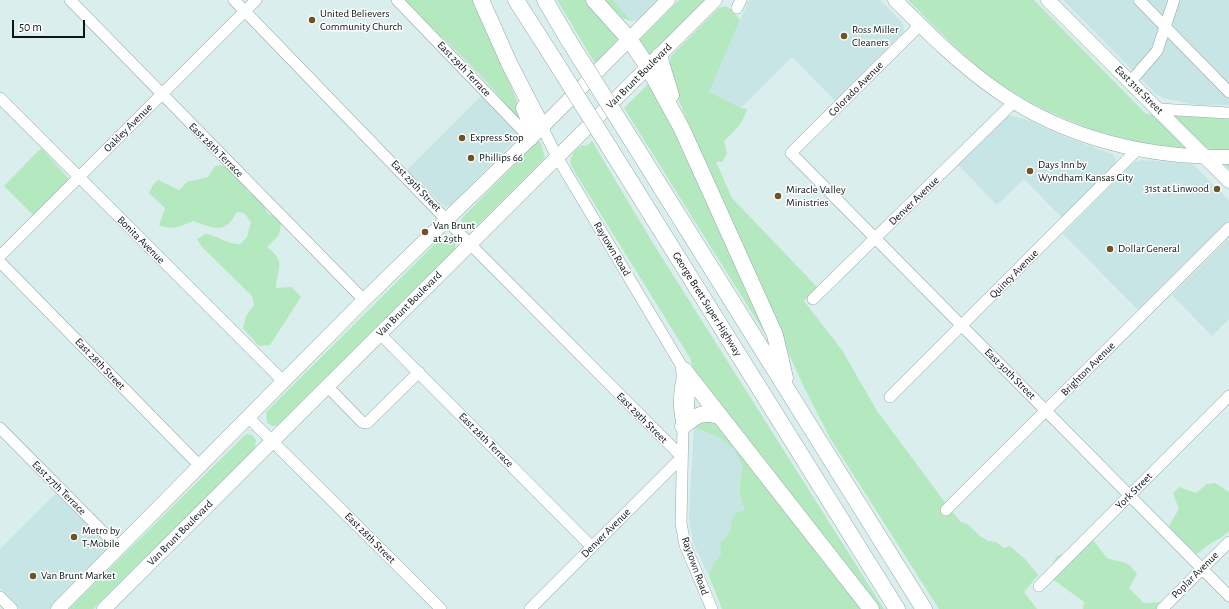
<!DOCTYPE html>
<style>
body{margin:0}
#map{position:relative;width:1229px;height:609px;overflow:hidden;background:#daeeee;font-family:"Alegreya Sans",sans-serif}
canvas{display:block}
.scale{position:absolute;left:12px;top:20px;width:73px;height:18px;box-sizing:border-box;border:2px solid #0e1515;border-top:0;padding-left:5px;font-size:12px;line-height:14px;white-space:nowrap;color:#0e1515;-webkit-text-stroke:3px #fff;paint-order:stroke}
</style>
<div id="map">
<canvas width="1229" height="609"></canvas>
<div class="scale">50 m</div>
</div>
<script>
const g = document.querySelector('canvas').getContext('2d');
g.lineJoin = 'round';
function paint(path, color) {
  g.fillStyle = color;
  g.fill(path, 'evenodd');
}
function trace(path, color, width, dash) {
  g.strokeStyle = color;
  g.lineWidth = width;
  g.lineCap = dash ? 'butt' : 'round';
  g.setLineDash(dash || []);
  g.stroke(path);
}
function drawText(font, color, halo, rows, align = 'center') {
  g.font = font + ' "Alegreya Sans",sans-serif';
  g.lineWidth = 3;
  g.setLineDash([]);
  g.textBaseline = 'middle';
  g.strokeStyle = halo;
  g.fillStyle = color;
  for (const [text, x, y, turn = 0] of rows) {
    g.save();
    g.translate(x, y);
    g.rotate((+turn || 0) * Math.PI / 180);
    g.textAlign = isNaN(turn) ? turn : align;
    if (halo) g.strokeText(text, 0, 0);
    g.fillText(text, 0, 0);
    g.restore();
  }
}
paint(new Path2D(`
 M613,0H658L639,19L632,21Z
 M749,0H880L900,20L904,27L903,33L835,101L792,57L741,108L709,92Z
 M1063,0H1229V105H1196L1163,98L1155,93Z
 M481,96L516,129L518,137L451,205L446,207L443,205L407,170Z
 M1009,115L1025,119L1065,137L1112,154L1116,159L1115,164L1062,218L1024,179L997,205L957,164Z
 M1143,160L1191,164L1198,169L1229,200V220L1138,310L1063,234L1129,167L1135,162Z
 M1229,238V319L1212,336L1172,295Z
 M694,427L717,436L734,449L743,467L739,483L741,498L745,511L733,518L732,528L727,537L720,543L721,555L714,563L709,576L693,543L691,531L689,515Z
 M56,493L103,541L106,546L105,551L49,609H20L0,588V549Z`), '#c6e5e4');
paint(new Path2D(`
 M403,0H476L525,121L520,123C488,77 443,40 403,0Z
 M557,0H588L619,35L618,39L595,63Z
 M604,0H613L632,21C619,19 612,10 604,0Z
 M679,0H705L649,56L637,42Z
 M908,0H1034L1146,114L1229,119V169L1208,148C1190,148 1172,149 1154,146C1098,135 1033,110 988,75C959,52 934,26 908,0Z
 M726,6L732,10L740,20L709,92L741,108L747,109C743,123 734,132 724,141L727,154L722,162H716L732,198L817,287L804,301L842,350L877,411L953,513L961,522L967,524L980,536L988,541L996,542L1004,548L1010,546L1026,560L1038,575L1024,592L1037,609H939L830,438L804,387L728,221L668,74L671,56L719,8Z
 M651,81L772,345L624,108Z
 M538,141L541,143L545,158L474,229L464,227L461,223L462,218Z
 M592,141L654,245L884,609H877L694,372L690,358L571,166C569,157 574,149 583,145L586,146Z
 M41,148L68,178L67,181L33,215L4,186Z
 M221,165L229,168L245,182L247,191L262,202L268,214L276,216L281,224L279,235L267,247C287,262 277,268 276,288L292,287L301,297L270,345L259,346L243,328L246,316L254,305L252,296L202,247L197,239L206,234C220,236 225,244 240,244L247,237L251,222L244,213L237,212C234,216 231,223 227,225C218,232 203,224 193,221C182,226 171,231 159,225L165,208L149,193L153,185L158,180L179,190L187,182L208,177L215,166Z
 M445,235C454,238 458,243 454,251L278,425L272,426L267,423L266,412L441,238Z
 M713,420L863,609H722L709,576L714,563L721,555L720,543C729,535 732,530 732,518L738,512L745,511C739,494 738,485 743,467L734,449L717,436L694,427L699,421Z
 M246,434L252,435L256,440L255,447L252,452L93,609H69Z
 M1215,483L1229,492V531C1223,538 1217,539 1210,544C1205,547 1202,551 1197,554L1183,543L1169,526L1179,509L1173,493L1179,487L1196,493L1207,484Z
 M1081,537L1093,540L1107,558C1123,564 1126,558 1137,574L1129,588L1144,603C1154,603 1163,599 1170,609H1083L1084,602L1054,580L1049,571L1057,556L1063,554Z`), '#b4e8be');
const minor = new Path2D(`
 M70,0L364,300
 M234,0L469,243L682,457L530,609
 M397,0L530,138
 M1139,0L1229,92
 M737,8L741,0
 M920,25L791,153L1229,596
 M1131,81L1157,51L1174,0
 M0,98L283,381
 M1158,109L1229,113
 M542,127L557,157L684,370L690,385L688,413L683,426
 M0,256L256,0
 M0,262L200,466
 M813,299L1014,102
 M380,334L592,547
 M684,370C679,389 677,408 683,426L681,523L685,545L712,609
 M327,386L362,422L367,423L419,372
 M890,397L1137,150
 M248,417L441,609
 M0,428L119,548
 M946,510L1229,228
 M1039,586L1229,396
 M0,597L12,609
 M1162,609L1229,542`);
const major = new Path2D(`
 M895,0C928,33 961,66 999,92C1066,139 1149,158 1229,157
 M1048,0L1229,181
 M58,609L364,300L542,127L668,0
 M104,609L715,0`);
const highway = new Path2D(`
 M481,0L510,65L542,127
 M516,0L553,58
 M545,0L569,41
 M594,0L629,39L648,67L682,129L775,335L785,378
 M659,56L671,95
 M524,108L529,120L530,138
 M627,133L924,609
 M609,147L897,609
 M684,370L871,609
 M683,426C697,415 702,411 720,416`);
trace(minor, '#94a7a7', 12);
trace(major, '#94a7a7', 15);
trace(highway, '#94a7a7', 17);
trace(minor, '#fff', 11);
trace(major, '#fff', 14);
trace(highway, '#fff', 16);
const highwayBridge = new Path2D(`
 M569,41L627,133
 M553,58L609,147`);
trace(highwayBridge, '#94a7a7', 17, []);
trace(highwayBridge, '#fff', 16);
for (const [x, y, r, color] of [
 [312,20,4,"#6d5325"],
 [844,36,4,"#6d5325"],
 [462,138,4,"#6d5325"],
 [471,158,4,"#6d5325"],
 [1030,171,4,"#6d5325"],
 [1217,189,4,"#6d5325"],
 [778,196,4,"#6d5325"],
 [425,232,4,"#6d5325"],
 [1110,249,4,"#6d5325"],
 [74,537,4,"#6d5325"],
 [33,576,4,"#6d5325"]
]) {
  const dot = new Path2D();
  dot.arc(x, y, r, 0, 2 * Math.PI);
  g.fillStyle = color;
  g.fill(dot);
  trace(dot, '#fff', 1.5);
}
drawText('11px', '#0e1515', '#fff', [
 ["United Believers",320,14],
 ["Community Church",320,27],
 ["Ross Miller",852,30],
 ["Cleaners",852,43],
 ["Express Stop",470,138],
 ["Phillips 66",479,158],
 ["Days Inn by",1038,165],
 ["Wyndham Kansas City",1038,178],
 ["31st at Linwood",1209,189,"right"],
 ["Miracle Valley",786,190],
 ["Ministries",786,203],
 ["Van Brunt",433,226],
 ["at 29th",433,239],
 ["Dollar General",1118,249],
 ["Metro by",82,531],
 ["T-Mobile",82,544],
 ["Van Brunt Market",41,576]
], 'left');
drawText('11px', '#0e1515', '#fff', [
 ["East 29th Terrace",464,69,46],
 ["Van Brunt Boulevard",639,76,-45],
 ["Colorado Avenue",856,89,-45],
 ["East 31st Street",1139,90,45],
 ["Oakley Avenue",128,128,-45],
 ["East 28th Terrace",216,150,45],
 ["East 29th Street",416,186,46],
 ["Denver Avenue",914,201,-44],
 ["Bonita Avenue",141,240,45],
 ["Raytown Road",612,249,59],
 ["Quincy Avenue",1014,274,-45],
 ["Van Brunt Boulevard",409,304,-45],
 ["George Brett Super Highway",707,304,58],
 ["East 28th Street",100,364,46],
 ["Brighton Avenue",1088,369,-45],
 ["East 30th Street",1010,374,45],
 ["East 29th Street",642,418,45],
 ["East 28th Terrace",486,440,45],
 ["East 27th Terrace",59,488,45],
 ["York Street",1134,491,-45],
 ["Van Brunt Boulevard",180,533,-45],
 ["Denver Avenue",606,533,-45],
 ["East 28th Street",370,538,45],
 ["Raytown Road",695,566,70],
 ["Poplar Avenue",1195,575,-45]
]);
</script>
